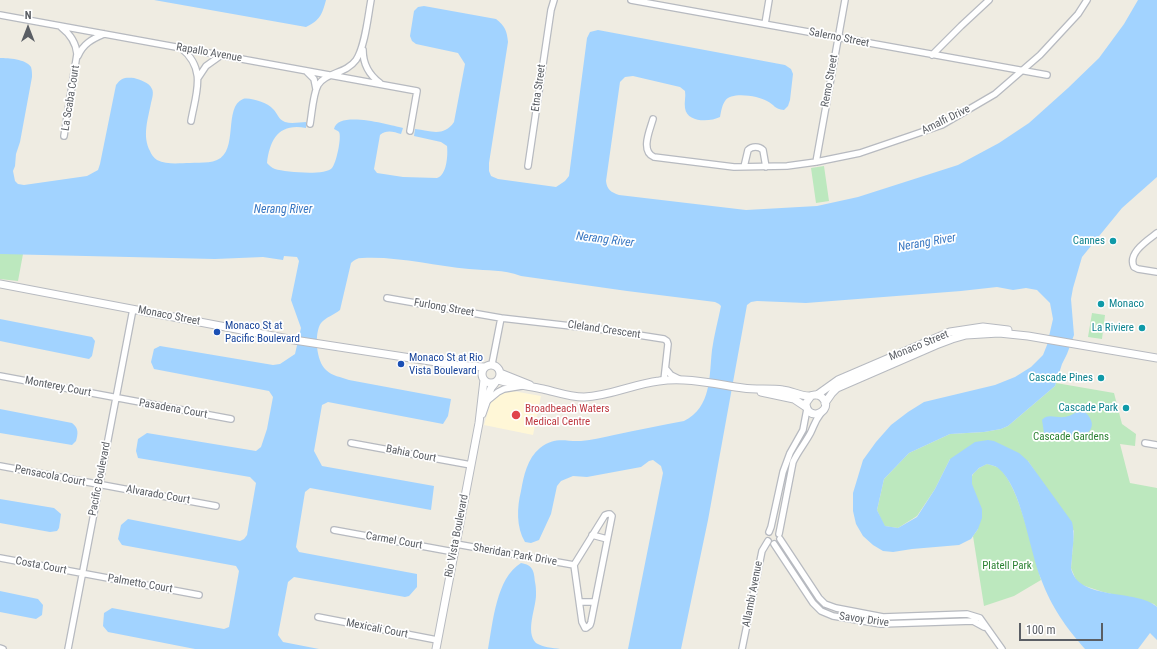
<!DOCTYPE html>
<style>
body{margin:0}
#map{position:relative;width:1157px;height:649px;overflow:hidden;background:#efece2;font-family:"Roboto Condensed",sans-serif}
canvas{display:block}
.north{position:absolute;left:8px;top:8px;width:40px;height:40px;-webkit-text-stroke:3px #fff;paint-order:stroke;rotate:0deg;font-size:11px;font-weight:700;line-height:16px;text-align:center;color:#5a5e64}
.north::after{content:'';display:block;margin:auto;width:14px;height:18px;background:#5a5e64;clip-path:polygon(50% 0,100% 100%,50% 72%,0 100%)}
.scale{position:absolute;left:1019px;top:623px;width:84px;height:18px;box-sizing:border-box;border:2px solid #5a5e64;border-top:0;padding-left:5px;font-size:12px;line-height:14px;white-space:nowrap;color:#5a5e64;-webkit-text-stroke:3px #fff;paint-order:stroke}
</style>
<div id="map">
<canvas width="1157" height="649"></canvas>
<div class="north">N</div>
<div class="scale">100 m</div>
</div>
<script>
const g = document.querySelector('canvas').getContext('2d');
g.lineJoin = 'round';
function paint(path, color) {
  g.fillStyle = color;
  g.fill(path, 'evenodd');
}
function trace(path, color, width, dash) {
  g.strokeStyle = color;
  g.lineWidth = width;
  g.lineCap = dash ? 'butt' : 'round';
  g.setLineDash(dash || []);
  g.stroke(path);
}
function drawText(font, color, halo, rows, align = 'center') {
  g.font = font + ' "Roboto Condensed",sans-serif';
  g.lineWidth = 3.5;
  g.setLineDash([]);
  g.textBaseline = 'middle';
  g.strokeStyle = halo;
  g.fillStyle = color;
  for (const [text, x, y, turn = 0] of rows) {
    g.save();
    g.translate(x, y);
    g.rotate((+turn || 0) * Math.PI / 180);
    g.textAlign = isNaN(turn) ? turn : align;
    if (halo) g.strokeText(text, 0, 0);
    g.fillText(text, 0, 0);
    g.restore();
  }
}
paint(new Path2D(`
 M513,391L541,396L533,435L484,425L491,402L504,392Z`), '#fff7d7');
paint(new Path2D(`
 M824,166L829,201L816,203L811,168Z
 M0,254H23L18,281L0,279Z
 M1092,313L1105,315L1102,339L1088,337Z
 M1056,383L1114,393L1122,424L1136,434L1135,446L1120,444L1130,483L1157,488V607L1154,604L1103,592L1082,585L1076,580L1071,568L1074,531L1028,461L950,459L935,489L917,516L898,528L884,526L877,510L884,479L909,453L950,434L984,432L1001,429L1008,426L1055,386Z
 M987,464C991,465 996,466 999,468C1019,485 1033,552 1041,580L1014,596L984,606L973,536L978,529C977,519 969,483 972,476C975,470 982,466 987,464Z`), '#bce8be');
paint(new Path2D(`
 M154,0H326C322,15 320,20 306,27Z
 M1138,0H1157V177L1122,208L1082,257L1073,288L1071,299L1074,335L1067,354L1062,364L1055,386L1008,426L1001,429L984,432L950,434L909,453L884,479L877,510L885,526L898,528L917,517L935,489L950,459L975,442L988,440L994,441L1019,453L1028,461L1072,522C1075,534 1073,544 1072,556C1072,560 1071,565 1071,568C1078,602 1137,588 1157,607V640L1150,633L1138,649H1085C1065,626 1052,608 1041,579C1029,550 1022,487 998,468C996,466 991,465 987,464L979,468L972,475V484L982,509V518L978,529L971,539L959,545L912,549L893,552L883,551L873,545L863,536L856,524L853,511V493L863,460L876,442L891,425L908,412L924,402L995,385L1015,377L1031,367L1043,355L1047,345L1053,319L1050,303L1037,290L1026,288L1013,290L997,287L961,291L806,303L757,301L751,302L747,305L708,520L681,649H628L663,473L661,466L653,460L649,461L641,467L587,477L573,476L561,481L557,486L551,514L539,540L531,543L525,542C516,527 517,507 521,491C524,475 527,459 540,448C556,436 565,442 581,441C592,440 604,437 614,435C638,430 661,425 684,421C712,407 709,376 712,350C714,335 718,321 721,306L719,304L715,302L627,291L521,276C502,269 489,271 469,269C434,266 398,256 362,258C357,258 354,260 351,263L340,310C334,315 326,317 321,323C314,333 316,361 326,370C332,376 341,377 349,380L451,399L448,416L443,424L328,402L322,405L314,451L322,466L434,486L431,510L310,488L305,492L296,547L299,552L417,574V587L409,596L405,597L294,577L288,582L278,635L283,642L319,649H195L108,632L103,626L104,613L112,608L224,629L229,627L239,571L236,566L122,545L118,539L121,525L128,519L240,541L244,539L247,535L256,483L250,477L138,458L136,451L138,439L147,433L256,451L261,447L267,429L273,397L269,391L154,369L151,362L154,349L160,346L273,365L280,364L295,354L301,328L291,300L299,261L297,257L284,256L283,260L263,257L215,259L0,254V58C8,58 26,59 31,67C32,70 32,74 32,77L20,142L16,154L15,166L13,171L15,181L18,184L24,185L87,176L98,170L100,164L116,85C121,78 125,77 134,78C140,80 149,82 152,89C154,93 152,99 151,103C148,119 142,136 150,151C151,154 154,158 157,160C167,165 180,163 190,163C199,162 209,164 217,160C239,151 223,107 243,99C250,97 268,103 273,109C278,114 278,119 285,122C292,124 300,122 306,122V128C279,123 270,139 267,163C269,165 272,168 275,169C285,172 325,176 332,168C336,164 342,137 339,132C338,131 336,130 334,129C338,110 389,125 403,128L401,134C394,132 387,129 380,135L374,169L377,173L403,177L437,178C447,175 448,155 447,146L441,142L414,136L415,129C431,131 444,137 454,122L465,64L458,53L416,44L412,41L410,36L414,11L418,7L424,6L496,19C505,26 507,31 508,42L489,163V171L491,176L498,179L556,187L565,181L569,176L587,38L590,32L598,30L785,65L791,69L793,74L790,100L788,106L784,110C774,109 775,105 767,101C759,96 731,91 725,101C722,105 721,112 720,117C710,122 687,123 685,108C684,102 686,97 685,91L680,87L633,76L625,77L620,82L606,181C607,190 611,192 619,195L746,210L817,206L858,197L958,165L999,143L1029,123L1068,88L1099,58L1124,24Z
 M0,319L92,337L95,341L92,356L89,359L0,341Z
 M0,409L72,423C79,428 78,434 76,441L72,445L0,433Z
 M1079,411L1085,412C1110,436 1060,448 1044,433L1042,420C1047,413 1056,418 1064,417C1069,417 1074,413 1079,411Z
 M0,499L54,508L61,514L59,528L57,531L50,532L0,523Z
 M521,563C533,565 534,571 535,582C536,586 536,591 536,595C536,608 525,632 536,643C542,647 553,648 560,649H488C493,623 496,578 521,563Z
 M0,591L38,599L43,605L42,615L36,619L0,612Z`), '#a2d3ff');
const minor = new Path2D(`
 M631,0L1047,75
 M0,15L417,91L410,131
 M765,24L769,0
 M61,27C70,34 76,42 77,54L64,136
 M181,48C207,69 196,93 191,121
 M363,50C363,64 368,74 380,83
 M932,55L961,26L989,0
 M78,56C83,44 92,39 104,34
 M306,71L314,79L316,89
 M198,78L206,66L220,56
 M653,119C650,130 640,151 654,157L734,167L787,166L816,162L860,153L910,136L942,125L995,94L1040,55L1078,14L1087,0
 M310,124C312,113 313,94 318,85C326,72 346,74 356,60C365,47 368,16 371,0
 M816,162L845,0
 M528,166L551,10L554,0
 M744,167L748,150C752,146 759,146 763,150L766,167
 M1157,233C1148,240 1127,253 1134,267L1138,269L1157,272
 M387,298L501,318L606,330L664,339L667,341L668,344L664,380
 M492,364L501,318
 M666,369L671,375L679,379
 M0,376L231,419
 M487,401L498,392L504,389L522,386
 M351,443L471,465
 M1145,443L1157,445
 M0,466L216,506
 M608,514H610L612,516L591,622L590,625L586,628H585L582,622L574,565L605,515Z
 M334,530L454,552
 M769,532L771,527L783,472L790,453L803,430L807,409
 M779,534L793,462C798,451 806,442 811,432C815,423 815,421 821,413
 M592,535L607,539
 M780,539L819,598L825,604L836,608L883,617L967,614L980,618L1002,649
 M456,544L574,565
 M774,544L813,603L821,611L833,616L881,624L973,621L984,627
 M0,558L199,595
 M580,602H594
 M318,617L437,640
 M0,648L3,649
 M68,649L133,309
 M742,649L762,551L768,541`);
const tertiary = new Path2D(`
 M0,284L294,340L456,365L484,367
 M482 374a9 9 0 1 1 18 0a9 9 0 1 1-18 0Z
 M500,373L530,385
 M498,380C513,384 528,386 543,389C556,392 570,397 584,397C611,396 633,384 659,381C686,377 715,384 743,388C756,390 770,388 783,390C792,391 800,396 809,396C812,396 815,394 818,395C821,396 823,398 825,401C830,414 806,421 806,403L811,396
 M761,392L794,399L806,407
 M817,395L838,380L950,332L983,327L1008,330
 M825,403L832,393L837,388L936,345L952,339L966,335L999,333L1028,336L1157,358
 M482,414L491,388L495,383
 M436,649L479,423L484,380`);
trace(minor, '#b7bac0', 8);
trace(tertiary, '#b7bac0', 9);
trace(minor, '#fff', 5.5);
trace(tertiary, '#fff', 7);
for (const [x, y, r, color] of [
 [1113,241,4,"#0f9aa8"],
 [1101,304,4,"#0f9aa8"],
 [1142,328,4,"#0f9aa8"],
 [217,332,4,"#1a4fb4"],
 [401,364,4,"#1a4fb4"],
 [1101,378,4,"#0f9aa8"],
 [1126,408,4,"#0f9aa8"],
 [516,415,5,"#e0444e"]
]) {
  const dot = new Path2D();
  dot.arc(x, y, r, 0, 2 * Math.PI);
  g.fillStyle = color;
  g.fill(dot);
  trace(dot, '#fff', 1.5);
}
drawText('11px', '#5a5e64', '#fff', [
 ["Salerno Street",839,38,11],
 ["Rapallo Avenue",209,53,10],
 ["Remo Street",830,81,-80],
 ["Etna Street",539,88,-82],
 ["La Scaba Court",71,98,-81],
 ["Amalfi Drive",946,120,-26],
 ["Furlong Street",444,308,10],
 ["Monaco Street",169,316,11],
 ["Cleland Crescent",604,330,8],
 ["Monaco Street",919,346,-22],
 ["Monterey Court",58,387,11],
 ["Pasadena Court",173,409,10],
 ["Bahia Court",411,454,11],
 ["Pensacola Court",50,476,11],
 ["Pacific Boulevard",100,479,-79],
 ["Alvarado Court",158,495,10],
 ["Rio Vista Boulevard",457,536,-79],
 ["Carmel Court",394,541,10],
 ["Sheridan Park Drive",515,555,10],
 ["Costa Court",41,566,11],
 ["Palmetto Court",140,584,10],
 ["Allambi Avenue",753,594,-79],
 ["Savoy Drive",864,620,8],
 ["Mexicali Court",377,629,11]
]);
drawText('11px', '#0d838f', '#fff', [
 ["Cannes",1105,241],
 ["Monaco",1109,304,"left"],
 ["La Riviere",1134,328],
 ["Cascade Pines",1093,378],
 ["Cascade Park",1118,408]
], 'right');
drawText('11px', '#164399', '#fff', [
 ["Monaco St at",225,326],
 ["Pacific Boulevard",225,339],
 ["Monaco St at Rio",409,358],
 ["Vista Boulevard",409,371]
], 'left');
drawText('11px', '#be3a42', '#fff', [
 ["Broadbeach Waters",525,409],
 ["Medical Centre",525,422]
], 'left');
drawText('11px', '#2d8234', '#fff', [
 ["Cascade Gardens",1071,437],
 ["Platell Park",1007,566]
]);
drawText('italic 12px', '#3978c3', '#fff', [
 ["Nerang River",283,210],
 ["Nerang River",605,240,7],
 ["Nerang River",927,243,-10]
]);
</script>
